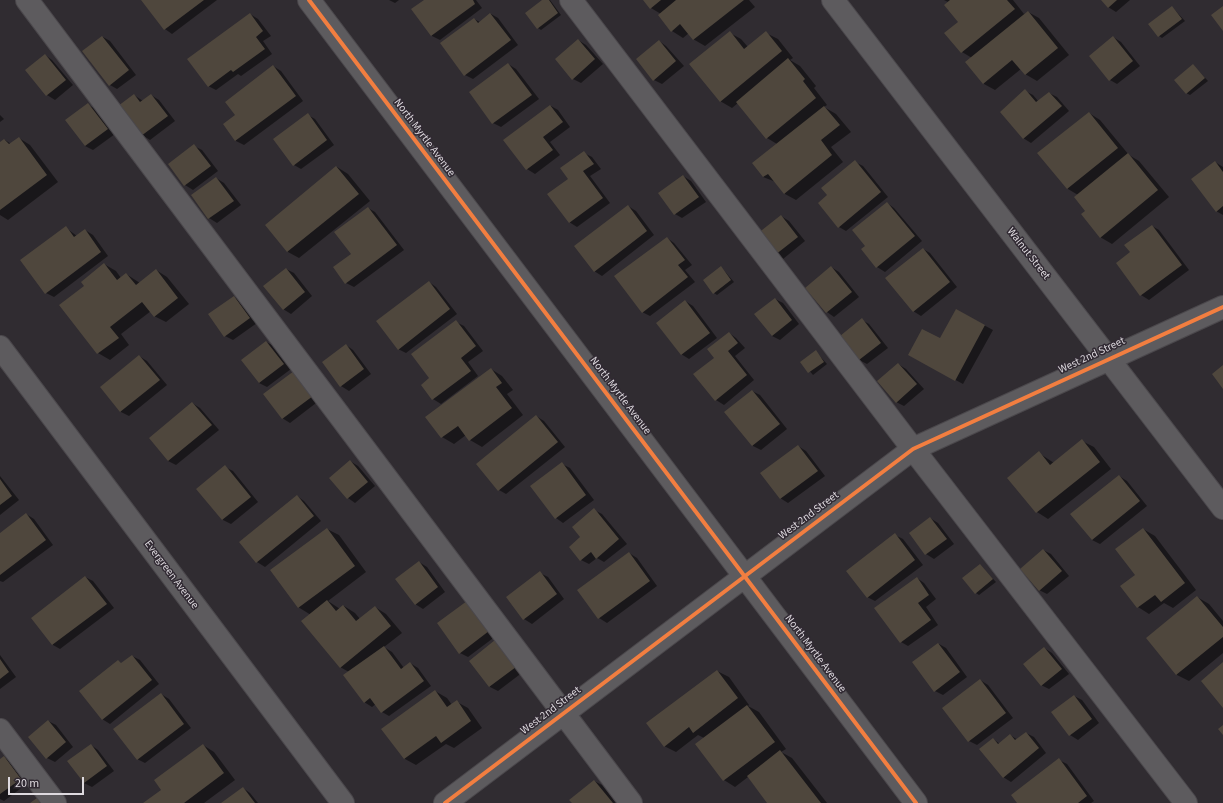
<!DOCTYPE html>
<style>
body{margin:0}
#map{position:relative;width:1223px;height:803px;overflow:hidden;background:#302c31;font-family:"Source Sans 3",sans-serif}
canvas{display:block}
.scale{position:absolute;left:8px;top:777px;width:76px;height:18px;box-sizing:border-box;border:2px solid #dedadf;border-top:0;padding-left:5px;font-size:12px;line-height:14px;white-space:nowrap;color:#dedadf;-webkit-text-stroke:3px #312a33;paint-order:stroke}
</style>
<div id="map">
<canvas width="1223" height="803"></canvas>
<div class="scale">20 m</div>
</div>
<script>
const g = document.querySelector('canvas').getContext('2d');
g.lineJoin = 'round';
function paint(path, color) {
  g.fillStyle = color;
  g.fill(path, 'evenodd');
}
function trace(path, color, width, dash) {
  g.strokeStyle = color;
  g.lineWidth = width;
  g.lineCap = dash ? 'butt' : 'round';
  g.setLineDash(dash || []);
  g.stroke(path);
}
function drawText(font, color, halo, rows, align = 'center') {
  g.font = font + ' "Source Sans 3",sans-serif';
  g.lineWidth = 3;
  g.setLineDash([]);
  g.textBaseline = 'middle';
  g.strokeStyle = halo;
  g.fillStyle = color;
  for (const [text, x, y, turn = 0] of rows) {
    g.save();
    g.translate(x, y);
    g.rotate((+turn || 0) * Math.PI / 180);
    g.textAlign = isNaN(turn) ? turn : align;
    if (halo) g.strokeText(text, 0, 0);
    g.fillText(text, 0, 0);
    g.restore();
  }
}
paint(new Path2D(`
 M144,0H217L172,34L165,29Z
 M389,0H399L395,3Z
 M426,0H476L482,8L440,40L432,36L413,10Z
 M544,0H550L561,15L541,30L538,28Z
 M645,0H749L755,7L705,46L693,39L689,33L683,38L672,31L661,14L651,8Z
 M944,0H1013L1024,14L1028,12L1039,18L1069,55L1037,81L1025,74L1021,69L995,90L984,84L966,62L972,58L962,52L959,22L948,2Z
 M1102,0H1130L1116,12L1108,7Z
 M1172,7L1185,21L1162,38L1159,36Z
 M250,14L258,19L271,36L263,41L272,54L241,76L238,74L216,90L208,86Z
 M491,14L498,18L518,45L473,79L465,75L474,19L480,22Z
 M730,33L741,39L748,47L766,33L778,39L793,58L790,60L800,66L816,86L814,88L827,105L824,107L836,114L851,132L831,147L843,162L796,200L785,194L776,182L763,177L777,144L767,138L738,103L732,108L720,101Z
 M103,37L110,41L136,75L117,89L110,85Z
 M1113,37L1121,42L1140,66L1117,84L1110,80Z
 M578,40L586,45L603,64L581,83L573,79Z
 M659,41L666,46L684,66L662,84L654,80Z
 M45,55L52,60L73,85L55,100L47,95L26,70Z
 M508,64L516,69L539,99L501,127L493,123Z
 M1193,65L1208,81L1190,95L1186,93Z
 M273,66L281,71L303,101L244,145L236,141L224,124L236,115Z
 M1025,91L1033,95L1039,102L1049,93L1057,97L1069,111L1031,143L1023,138Z
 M134,95L143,101L151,95L159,100L175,121L150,140L142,135Z
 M88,105L96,109L115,134L93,150L85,146Z
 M551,106L558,110L570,127L550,142L560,155L535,174L527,169L505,140Z
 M1089,113L1100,120L1129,155L1139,161L1169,197L1112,244L1100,237L1078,195L1068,189L1039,153Z
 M0,115L4,119L0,122Z
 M308,115L315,119L334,145L301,169L294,165Z
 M19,138L30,145L58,182L8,220L0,215V144L5,140L11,144Z
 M194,146L202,150L218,171L193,190L185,185L169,164Z
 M584,153L592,157L601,169L590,176L610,203L577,227L569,222V179Z
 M855,162L863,166L888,197L846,231L839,227L828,196Z
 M1215,162L1223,167V215L1216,211Z
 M337,167L348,174L370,201L299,258L288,252L266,225Z
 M683,176L691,181L706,202L682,218L675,214Z
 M216,178L224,183L241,205L217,223L209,218L192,196Z
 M887,203L894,208L922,241L885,272L877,267Z
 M628,206L636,211L654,235L602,276L594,271Z
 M368,208L375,212L404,250L354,287L346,283L352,254Z
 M781,216L789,221L805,241L783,259L775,254Z
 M1152,226L1159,230L1189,270L1149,300L1141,295L1131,252Z
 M66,228L77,236L85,230L93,235L108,256L54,297L46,293Z
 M667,238L674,243L692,265L685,270L695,282L650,316L642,312Z
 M923,249L930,253L957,287L921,316L913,311Z
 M104,264L116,271L121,278L126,274L140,283L156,270L167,277L189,304L166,322L154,316L151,311L121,334L129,345L110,360L98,353L60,305L85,286Z
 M721,267L734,282L717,295L714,293Z
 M831,267L839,272L859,297L834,317L827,312Z
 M286,269L294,273L312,296L291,314L283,309Z
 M429,282L436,287L457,314L406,353L398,349Z
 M234,297L242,301L257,323L233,340L225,336Z
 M775,299L783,303L799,324L780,340L772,336Z
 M685,301L693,306L717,338L689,359L681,354Z
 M956,310L993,330L963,384L909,355L940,340Z
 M862,320L869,324L888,348L867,364L859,360Z
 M456,322L464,326L483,351L468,362L478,376L441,404L433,399L422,385L431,378Z
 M729,333L736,338L745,348L735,356L754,380L724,405L716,400L695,375L715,358Z
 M266,342L274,346L291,369L267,387L259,383Z
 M346,345L353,350L371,374L349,391L341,386Z
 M816,352L827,364L813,375L802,362Z
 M139,356L147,361L167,385L129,416L121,412L101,387Z
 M898,364L906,369L924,389L904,406L896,402Z
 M491,369L502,376L513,390L507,394L523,415L482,447L470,440L466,435L454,444L442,437Z
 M294,372L320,400L290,423L282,418Z
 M752,391L760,395L787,429L761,450L753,446L726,412Z
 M192,403L200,408L219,430L176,465L168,461Z
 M536,416L544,421L565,447L506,494L499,490Z
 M1082,441L1094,447L1111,469L1048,519L1037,512L1008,478L1039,453L1054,463Z
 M798,446L806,451L825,476L788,503L780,498Z
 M350,461L358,466L375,486L355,503L348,498Z
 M562,464L570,468L594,500L563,523L556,518Z
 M225,467L233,471L258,502L231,524L223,520L198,489Z
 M0,476L19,500L0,515Z
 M1119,476L1127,481L1147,506L1100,544L1092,540Z
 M297,496L304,501L321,521L265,567L257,562L240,542Z
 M594,510L602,514L627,544L604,562L597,558L589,564L581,560L582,537Z
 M26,514L34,519L53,545L3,582L0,581V534Z
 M930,518L938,523L954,544L934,559L926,554Z
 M327,529L339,535L366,572L328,601L340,609L344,606L355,613L360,619L375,607L386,614L402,633L384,647L392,652L404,668L410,663L418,668L431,686L389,716L382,712L376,704L372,707L364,702L349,672L340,667L311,615L298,607Z
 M1143,529L1155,536L1196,590L1173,608L1164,603L1149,614L1138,607L1122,586L1137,575Z
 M895,535L903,539L923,565L875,601L867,597Z
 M1043,550L1051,554L1069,576L1047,594L1039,590Z
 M629,553L637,558L657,586L607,623L599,618Z
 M419,562L427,567L445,592L423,609L415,604Z
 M980,565L996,582L979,595L976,593Z
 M540,573L548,577L564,599L532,624L524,619L508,597Z
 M85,577L93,581L114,608L60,649L53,645L32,618Z
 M917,578L924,583L936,599L926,607L938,625L908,646L901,642Z
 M1197,597L1209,604L1223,621V653L1189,681L1177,675L1147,638Z
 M474,606L496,636L468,657L460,653Z
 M495,642L523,672L498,691L490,687L470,661Z
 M939,644L946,648L967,677L943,695L935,691Z
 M1044,648L1052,653L1069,674L1049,689L1041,685Z
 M0,655L16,677L0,689Z
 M132,656L140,660L159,684L110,724L102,719L118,661L122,664Z
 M717,671L729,677L749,705L748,706L759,712L786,749L781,752L792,758L827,803H768L748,777L735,787L724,780L704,738L698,735L676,752L664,746Z
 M980,680L988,685L1013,718L977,745L969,741Z
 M435,691L447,698L452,705L457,702L468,708L482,728L454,748L446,744L416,765L405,759L383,729Z
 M161,694L169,699L191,728L145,763L137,759Z
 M1074,696L1082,700L1099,723L1078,740L1070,735L1052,712Z
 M48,721L56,725L73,747L55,762L47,758Z
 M1026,733L1034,737L1046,753L1011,782L1003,777L993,739L1000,744L1010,735L1018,740Z
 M91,745L98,750L114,771L92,787L84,783Z
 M203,745L214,752L235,780L204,803H145L163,790Z
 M4,757L12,762L28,783L4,801L0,799V760Z
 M1059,760L1067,764L1094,801L1091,803H1018Z
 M594,781L602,785L616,803H573Z
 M243,788L250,793L258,803H223Z`), '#0007');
paint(new Path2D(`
 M141,0H204L164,30Z
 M424,0H473L475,4L431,36L411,9Z
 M542,0H549L558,13L537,29L525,13Z
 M643,0H661L650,9Z
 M676,0H744L693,40L680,24L671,32L658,15Z
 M950,0H1007L1015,9L961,53L944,33L958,22L944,5Z
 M1101,0H1117L1108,8Z
 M1172,6L1182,19L1158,37L1148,24Z
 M1223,6V31L1211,15Z
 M1028,11L1058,48L1025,75L1012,60L983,84L965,62Z
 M250,13L263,31L256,37L265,49L233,72L231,70L208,87L187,59Z
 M490,13L511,40L464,76L440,43L474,18L478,23Z
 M730,31L744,49L766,31L782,51L720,102L689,64Z
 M102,36L129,70L109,86L82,51Z
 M1113,36L1133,61L1109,81L1089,56Z
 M578,39L595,59L572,80L555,59Z
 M659,40L676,61L653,81L636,59Z
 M45,54L66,80L46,96L25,70Z
 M788,58L805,79L803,81L816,98L766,139L736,102Z
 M508,63L532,95L492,124L469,92Z
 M1193,64L1205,78L1186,94L1174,80Z
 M273,65L296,96L235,141L223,124L235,115L225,102Z
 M1025,89L1036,102L1049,92L1062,106L1023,139L1000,112Z
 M134,94L140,102L151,94L168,116L141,136L118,106Z
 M88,103L108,129L85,146L65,120Z
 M550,105L563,122L543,137L553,150L526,170L503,140Z
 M824,106L840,125L821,140L832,155L784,194L768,174L763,177L752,163Z
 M1089,112L1118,148L1067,189L1037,153Z
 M308,113L327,140L293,166L273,139Z
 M19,137L47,175L0,210V142L4,139L9,144Z
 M194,144L211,166L184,186L168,164Z
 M584,151L594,164L583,171L603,198L569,223L547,194L568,179L560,168Z
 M1128,153L1158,190L1100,238L1081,214L1085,211L1074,197Z
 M855,160L881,192L838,228L818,203L827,195L821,188Z
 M1215,161L1223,172V206L1216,212L1191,179Z
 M336,166L359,194L287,252L265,225Z
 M683,175L699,197L674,215L658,193Z
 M216,177L234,201L208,219L191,195Z
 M887,202L915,236L876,268L861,249L865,246L852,230Z
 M628,205L647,231L594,272L574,246Z
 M368,207L397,245L345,284L333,267L351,254L334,232Z
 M781,215L798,237L775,255L757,234Z
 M1152,225L1182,265L1140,296L1116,263L1130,252L1124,245Z
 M66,226L74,237L85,229L101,252L45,294L20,260Z
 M667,237L685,260L678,265L688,277L642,313L614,276Z
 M923,248L950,282L913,312L885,278Z
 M104,263L117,280L126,273L136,285L156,269L178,298L154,317L142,302L110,327L119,338L97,354L59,305L84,286L81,282Z
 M721,266L731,280L713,294L703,280Z
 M831,266L852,292L826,313L805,288Z
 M286,268L305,292L283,310L263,286Z
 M429,281L450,309L398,350L376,321Z
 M234,296L250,318L224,337L208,314Z
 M775,298L792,320L772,336L754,314Z
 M685,300L710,333L681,355L656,323Z
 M956,309L985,325L955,381L908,355L922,329L940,338Z
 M862,318L881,343L859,360L840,336Z
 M456,320L476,346L461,358L471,371L432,400L421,385L429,378L411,354Z
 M729,332L738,343L728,351L747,375L715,401L693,374L714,358L707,349Z
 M266,341L284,364L259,383L241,360Z
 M346,344L364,369L340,387L322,362Z
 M816,350L824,362L808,373L800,362Z
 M139,355L160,380L120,412L100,387Z
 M898,363L917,384L896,403L877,381Z
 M1223,365V389L1212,374Z
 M491,368L502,383L496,387L512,408L469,441L458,426L441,438L425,417Z
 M294,371L313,396L282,419L263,394Z
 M752,390L780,424L752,446L724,412Z
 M192,402L212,425L168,461L149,438Z
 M536,415L558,442L498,491L476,464Z
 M1082,439L1100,462L1036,513L1007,478L1039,451L1050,465Z
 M798,445L818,471L780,499L760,473Z
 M350,460L368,482L347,499L329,478Z
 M562,462L586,495L555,519L530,486Z
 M225,465L251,497L222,520L196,489Z
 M1119,475L1140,501L1092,540L1070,514Z
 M0,479L12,496L0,505Z
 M297,495L314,516L256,563L239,542Z
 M594,508L619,539L596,559L591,552L580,561L569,547L580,537L572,527Z
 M26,513L46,540L0,575V533Z
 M930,517L947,539L925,555L909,533Z
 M327,528L355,566L298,608L270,570Z
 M1143,528L1185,583L1161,602L1155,595L1137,608L1120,586L1135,575L1115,549Z
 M895,533L915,560L867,598L846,571Z
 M1043,549L1062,571L1039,591L1020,569Z
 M629,552L650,581L598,619L577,590Z
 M419,561L438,587L415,605L395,579Z
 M980,564L993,579L975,594L962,578Z
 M540,571L557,594L523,620L506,597Z
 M85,576L107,604L52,645L31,618Z
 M917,577L929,595L918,603L931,620L900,643L874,608Z
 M1197,596L1223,627V637L1176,675L1146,638Z
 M327,600L336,611L343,605L356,621L375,606L391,626L340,668L301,621Z
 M467,601L489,631L459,654L437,623Z
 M495,640L516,667L489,687L469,661Z
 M938,643L960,672L934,692L912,662Z
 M384,646L401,669L410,662L424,681L381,713L370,698L364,703L343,675Z
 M1044,647L1062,669L1041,686L1023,664Z
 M132,655L152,680L102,720L79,691L118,660L121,663Z
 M0,659L9,672L0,679Z
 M1223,662V708L1201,681Z
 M717,670L738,698L693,733L689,727L664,747L646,723Z
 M980,679L1006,713L968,742L942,708Z
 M435,690L447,707L457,700L471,721L441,743L436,736L404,759L381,729Z
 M161,693L184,724L137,760L113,729Z
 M1074,695L1092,719L1069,736L1051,712Z
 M747,705L775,742L723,781L695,744Z
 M48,720L66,742L46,759L28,737Z
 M1223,725V735L1218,729Z
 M1026,732L1039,748L1003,778L979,749L993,738L998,744L1010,734L1015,740Z
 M91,744L107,766L84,783L67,761Z
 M203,744L224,773L184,803H143L161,790L154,780Z
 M780,750L821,803H767L747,776Z
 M4,756L21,779L0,794V759Z
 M1059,758L1087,796L1078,803H1017L1011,795Z
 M594,780L613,803H572L569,800Z
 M243,787L255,803H221Z
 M37,798L40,803H30Z`), '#4f473d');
const minor = new Path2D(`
 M27,0L631,803
 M309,0L916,803
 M571,0L913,449L1186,803
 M833,0L1223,508
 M0,347L343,803
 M0,730L55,803
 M445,803L913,449L1223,307`);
trace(minor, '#4b484c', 24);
trace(minor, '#5d5b5e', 22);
trace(new Path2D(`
 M309,0L916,803
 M445,803L913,449L1223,307`), '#f27e40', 4);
drawText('11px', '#dedadf', '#312a33', [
 ["North Myrtle Avenue",424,138,53],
 ["Walnut Street",1028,254,52],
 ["West 2nd Street",1092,356,-25],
 ["North Myrtle Avenue",620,396,53],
 ["West 2nd Street",809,516,-37],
 ["Evergreen Avenue",171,575,53],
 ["North Myrtle Avenue",815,654,53],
 ["West 2nd Street",551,711,-37]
]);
</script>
